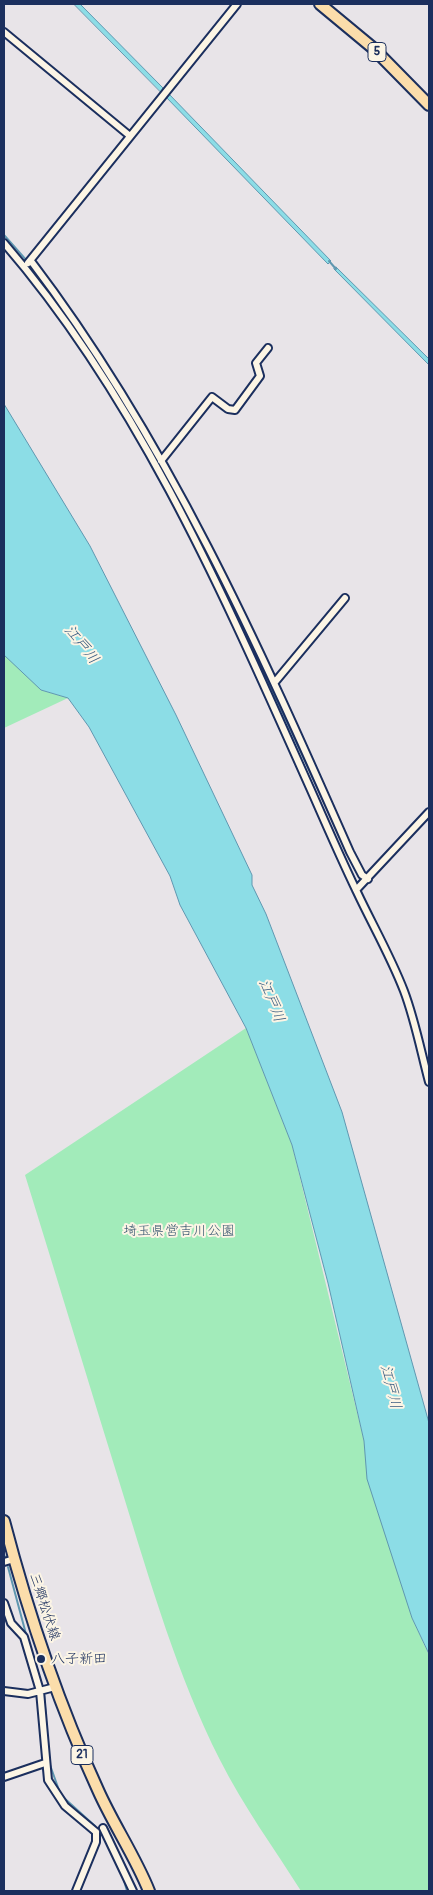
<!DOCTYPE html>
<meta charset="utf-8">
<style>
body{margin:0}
#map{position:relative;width:433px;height:1895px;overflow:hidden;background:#e8e4e8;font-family:Pangolin,sans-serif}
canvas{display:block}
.frame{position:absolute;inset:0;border:5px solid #1b2f5e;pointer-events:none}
</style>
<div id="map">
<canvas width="433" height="1895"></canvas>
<div class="frame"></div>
</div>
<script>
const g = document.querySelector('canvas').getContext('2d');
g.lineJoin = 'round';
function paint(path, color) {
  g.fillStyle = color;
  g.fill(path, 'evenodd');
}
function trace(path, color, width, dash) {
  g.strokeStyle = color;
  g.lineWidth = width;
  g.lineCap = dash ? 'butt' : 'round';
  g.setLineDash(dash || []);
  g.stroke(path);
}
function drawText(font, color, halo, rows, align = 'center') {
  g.font = font + ' Pangolin,"Klee One",sans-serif';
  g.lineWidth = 4;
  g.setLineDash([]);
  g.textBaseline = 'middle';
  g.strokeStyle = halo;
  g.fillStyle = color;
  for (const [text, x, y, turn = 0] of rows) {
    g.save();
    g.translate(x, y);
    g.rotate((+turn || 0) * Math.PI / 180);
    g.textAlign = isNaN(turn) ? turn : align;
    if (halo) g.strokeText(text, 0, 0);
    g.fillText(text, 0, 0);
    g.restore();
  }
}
paint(new Path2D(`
 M4,645L41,690L68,698L4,728Z
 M246,1028L292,1145L364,1441L412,1618L429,1655V1891H301C274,1848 243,1806 220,1760C177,1675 151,1584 123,1494C90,1388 58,1281 25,1175Z`), '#a2ebba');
const water = new Path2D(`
 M74,4H80L163,88L161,92Z
 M167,92L331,261L328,264L164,95Z
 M336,267L429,359V365L334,269Z
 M4,404L90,546L176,715L252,875V885L266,914L342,1112L429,1423V1654L412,1618L367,1479L364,1441L328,1283L292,1145L246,1028L180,905L170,876L89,727L68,698L41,690L4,655Z`);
paint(water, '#8cdde6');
trace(water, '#5f97b0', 1);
trace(new Path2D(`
 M4,235L27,261
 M329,261L336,269
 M65,314L85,343
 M152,451L241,622L340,837
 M349,858L361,880H363
 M4,1554L5,1557
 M8,1567L26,1634
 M36,1665L40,1680
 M44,1693L48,1748
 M50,1765L60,1793
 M63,1797L95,1826
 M112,1855L116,1862
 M123,1877L127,1891`), '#5f97b0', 2);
const street = new Path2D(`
 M4,32L130,136
 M4,243C143,404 228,605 314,797C328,829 342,861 357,892C372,924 391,957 404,991C415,1020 421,1052 429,1082
 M31,261C168,441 259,646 350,852L362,875L368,879
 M28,263L237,4
 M161,461L212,397L228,409L235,410L260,376L256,363L268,348
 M275,682L345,598
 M356,890L429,812
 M4,1562L14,1559
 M4,1603L11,1623L24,1637L40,1691L48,1780L65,1806L96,1832
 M4,1691L28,1694L55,1687
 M4,1777L45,1763
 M103,1828L133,1891
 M76,1891L96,1842V1832`);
const primary = new Path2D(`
 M320,4L373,48L429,105
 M4,1521C28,1613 58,1703 98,1790C113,1824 135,1856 149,1891`);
trace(street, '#1b2f5e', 10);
trace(primary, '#1b2f5e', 14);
trace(street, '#fcf5e5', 6);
trace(primary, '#fbddab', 10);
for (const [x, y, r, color] of [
 [41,1659,5,"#1b2f5e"]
]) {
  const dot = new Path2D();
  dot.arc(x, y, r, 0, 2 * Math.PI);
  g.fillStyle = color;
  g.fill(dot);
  trace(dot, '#fcf5e5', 2);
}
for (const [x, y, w] of [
 [377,52,18],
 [82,1755,22]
]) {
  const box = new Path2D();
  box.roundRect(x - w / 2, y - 9.5, w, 19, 4);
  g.fillStyle = '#fcf5e5';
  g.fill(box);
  trace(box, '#1b2f5e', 1);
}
drawText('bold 12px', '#1b2f5e', null, [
 ["5",377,52],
 ["21",82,1755]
]);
drawText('14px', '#365570', '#fcf5e5', [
 ["埼玉県営吉川公園",179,1231]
]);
drawText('14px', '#1b2f5e', '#fcf5e5', [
 ["三郷松伏線",44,1607,72]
]);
drawText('14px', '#1b2f5e', '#fcf5e5', [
 ["八子新田",51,1659]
], 'left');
drawText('italic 15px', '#375a80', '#fcf5e5', [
 ["江戸川",81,645,51],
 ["江戸川",271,1001,68],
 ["江戸川",390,1387,76]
]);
</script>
